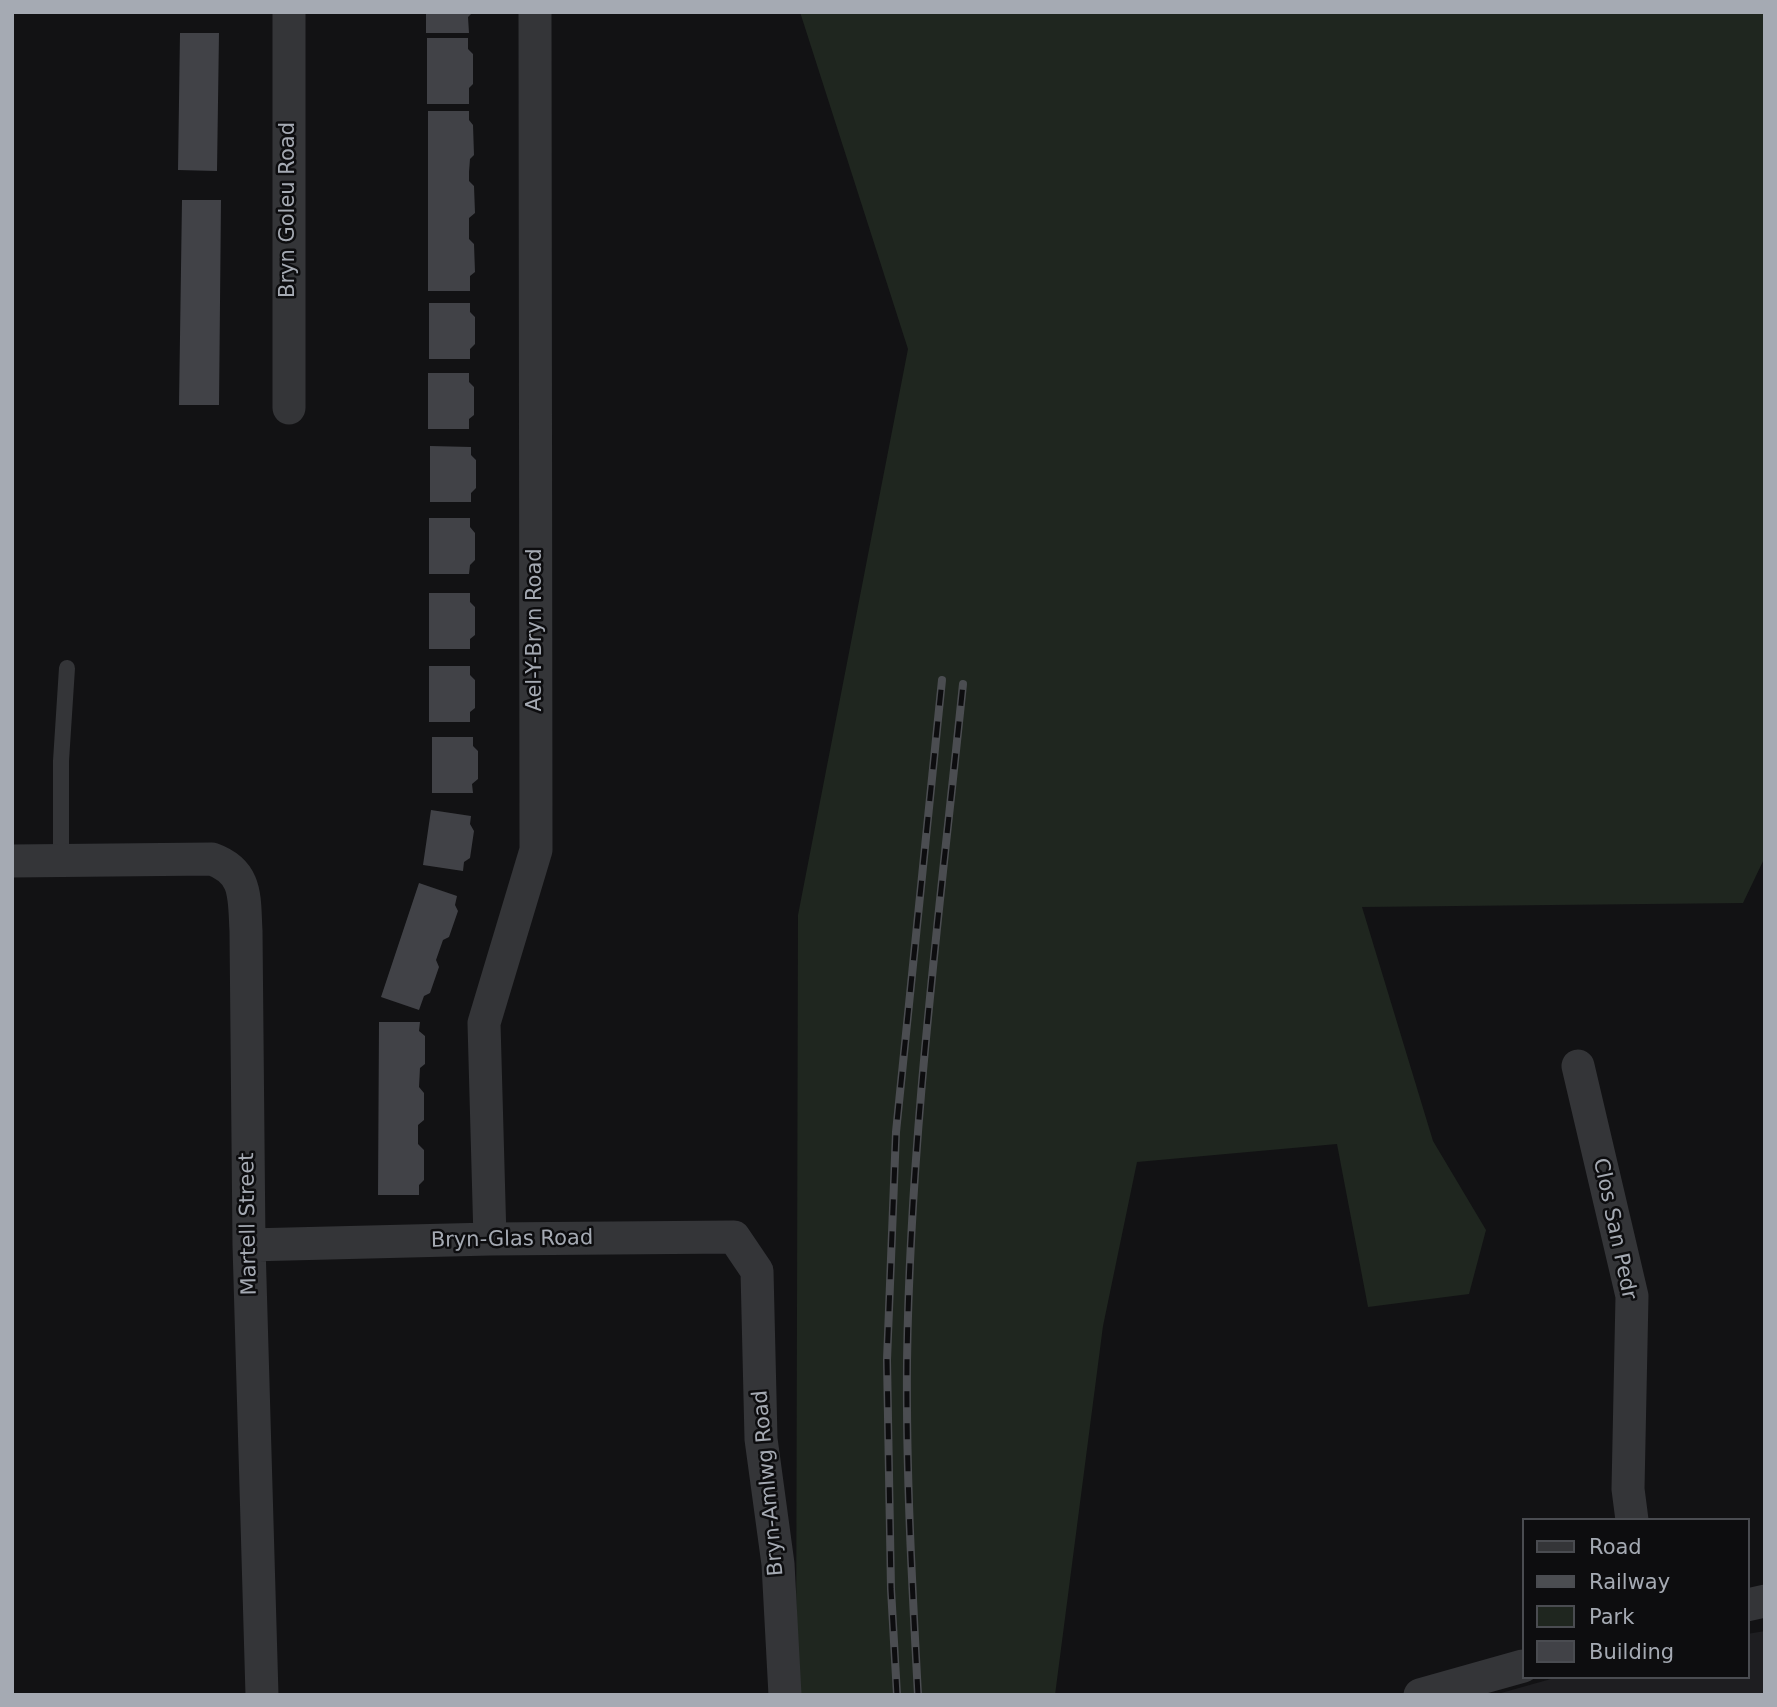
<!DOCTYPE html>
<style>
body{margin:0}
#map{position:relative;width:1777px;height:1707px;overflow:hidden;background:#121214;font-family:"DejaVu Sans",sans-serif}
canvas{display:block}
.frame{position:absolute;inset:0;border:14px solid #a5aab3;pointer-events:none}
.legend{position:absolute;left:1522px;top:1518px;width:228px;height:161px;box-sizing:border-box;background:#0d0d0f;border:2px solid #4a4c51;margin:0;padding:9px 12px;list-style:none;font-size:21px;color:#a5aab3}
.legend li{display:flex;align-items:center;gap:14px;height:35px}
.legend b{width:35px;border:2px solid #4a4c51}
</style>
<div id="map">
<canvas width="1777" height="1707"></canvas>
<div class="frame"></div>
<ul class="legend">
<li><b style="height:9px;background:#343538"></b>Road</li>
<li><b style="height:9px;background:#4b4d51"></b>Railway</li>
<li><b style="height:19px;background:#1f261f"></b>Park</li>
<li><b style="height:19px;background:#414247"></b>Building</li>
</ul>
</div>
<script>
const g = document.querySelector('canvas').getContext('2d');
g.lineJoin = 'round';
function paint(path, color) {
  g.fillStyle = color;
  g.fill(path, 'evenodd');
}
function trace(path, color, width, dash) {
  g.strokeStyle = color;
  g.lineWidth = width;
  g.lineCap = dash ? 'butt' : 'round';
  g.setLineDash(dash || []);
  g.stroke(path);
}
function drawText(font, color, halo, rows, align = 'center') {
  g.font = font + ' "DejaVu Sans",sans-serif';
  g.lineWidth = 5;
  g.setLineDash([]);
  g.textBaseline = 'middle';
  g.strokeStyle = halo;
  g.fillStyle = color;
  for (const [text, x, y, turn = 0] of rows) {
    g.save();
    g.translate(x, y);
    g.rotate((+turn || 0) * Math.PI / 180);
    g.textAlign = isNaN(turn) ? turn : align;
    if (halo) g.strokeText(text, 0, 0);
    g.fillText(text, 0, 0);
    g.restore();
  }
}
paint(new Path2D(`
 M1765,1631V1695H1494L1558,1677H1747V1634Z`), '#1e1e21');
paint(new Path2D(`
 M800,12H1765V857L1743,903L1362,907L1433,1141L1486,1230L1469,1294L1368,1307L1337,1144L1137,1162L1103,1326L1055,1695H796L798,915L908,349Z`), '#1f261f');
paint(new Path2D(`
 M426,12H473L468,17L469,33H426Z
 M180,33H219L217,171L178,170Z
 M427,38H468V49L473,54V84L469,88V104H427Z
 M428,111H469V120L473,125L474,155L470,159L469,172V181L474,186L475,213L469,218V239L474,244L475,272L470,276V291H428Z
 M182,200H221L219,405H179Z
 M429,303H470V312L475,317V344L470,349V359H429Z
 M428,373H469V382L474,387V415L469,419V429H428Z
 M430,446L471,447V455L476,460V488L471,493V502H430Z
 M429,518H470V527L475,533V560L470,565L469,574H429Z
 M429,593H470V602L475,607V635L470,639V649H429Z
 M429,666H470V675L475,680V708L470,712V722H429Z
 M432,737H473V746L478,751V779L472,784L473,793H432Z
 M431,810L471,816L470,824L474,831L470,858L464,862L463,871L423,865Z
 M419,883L457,896L455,905L458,911L449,937L443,940L436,960L439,967L430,993L424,996L419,1010L381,997Z
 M379,1022H420L419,1031L425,1036V1064L420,1068L419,1087L424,1093V1120L418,1125V1144L424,1150V1180L419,1185V1195H378Z`), '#414247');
trace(new Path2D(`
 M61,860V761L67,668`), '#343538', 16);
trace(new Path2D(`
 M289,408V12
 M12,861L212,859C248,872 244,898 246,931L249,1245L262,1695
 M1578,1066L1632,1296L1628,1489L1632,1520
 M490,1239L484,1023L536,850L535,12
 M249,1245L490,1239L734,1237L757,1271L761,1439L778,1564L785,1695
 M1747,1605L1765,1601
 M1420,1695L1523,1666`), '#343538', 33);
const rail = new Path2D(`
 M897,1695L891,1589L887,1360L896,1132L942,680
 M918,1695C912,1584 906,1473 907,1362C910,1135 940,909 963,684`);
trace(rail, '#4b4d51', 8);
trace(rail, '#0d0d0f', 5, [16]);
drawText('21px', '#a5aab3', '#0d0d0f', [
 ["Bryn Goleu Road",289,210,-90],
 ["Ael-Y-Bryn Road",536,630,-90],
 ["Martell Street",249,1224,-91],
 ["Clos San Pedr",1614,1229,78],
 ["Bryn-Glas Road",512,1240,-1],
 ["Bryn-Amlwg Road",769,1483,-95]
]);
</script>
